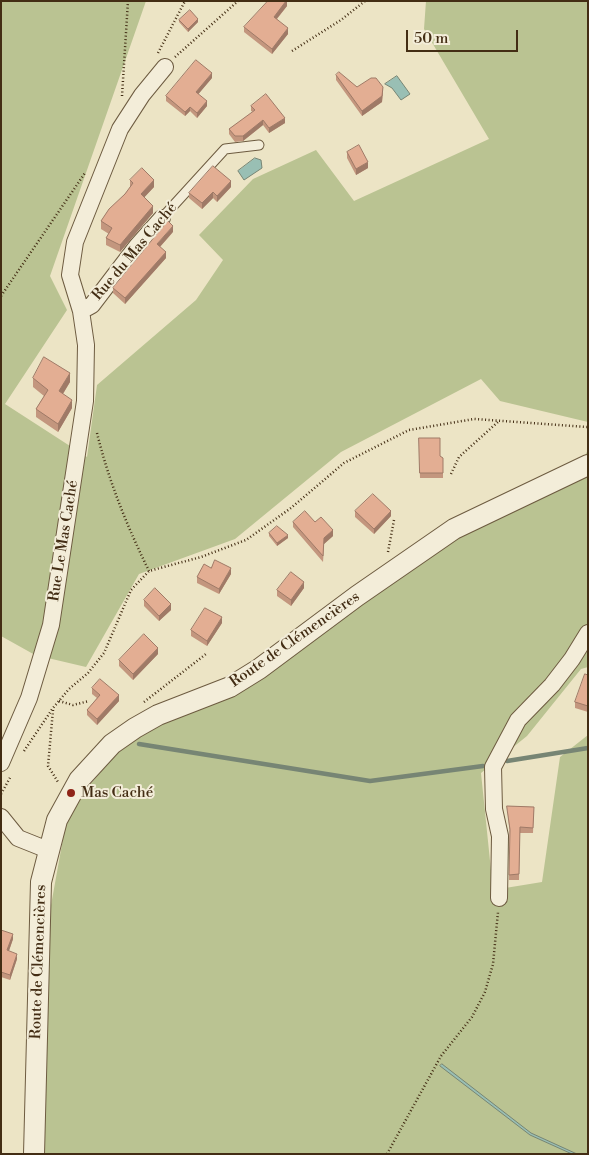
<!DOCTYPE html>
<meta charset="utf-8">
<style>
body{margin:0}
#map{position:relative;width:589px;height:1155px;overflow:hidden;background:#ece4c5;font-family:"Libre Bodoni",serif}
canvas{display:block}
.frame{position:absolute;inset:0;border:2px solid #432d14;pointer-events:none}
.scale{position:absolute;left:406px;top:30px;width:112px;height:22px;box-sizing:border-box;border:2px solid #432d14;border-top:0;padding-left:6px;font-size:15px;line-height:18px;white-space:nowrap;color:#432d14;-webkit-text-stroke:4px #f3edd9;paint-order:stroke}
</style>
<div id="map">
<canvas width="589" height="1155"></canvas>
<div class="frame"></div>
<div class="scale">50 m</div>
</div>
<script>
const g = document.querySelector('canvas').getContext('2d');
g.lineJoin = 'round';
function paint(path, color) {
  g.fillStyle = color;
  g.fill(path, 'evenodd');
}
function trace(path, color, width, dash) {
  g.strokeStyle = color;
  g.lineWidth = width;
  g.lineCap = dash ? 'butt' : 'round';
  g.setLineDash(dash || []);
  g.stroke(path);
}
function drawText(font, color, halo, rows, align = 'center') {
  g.font = font + ' "Libre Bodoni",serif';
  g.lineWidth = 4;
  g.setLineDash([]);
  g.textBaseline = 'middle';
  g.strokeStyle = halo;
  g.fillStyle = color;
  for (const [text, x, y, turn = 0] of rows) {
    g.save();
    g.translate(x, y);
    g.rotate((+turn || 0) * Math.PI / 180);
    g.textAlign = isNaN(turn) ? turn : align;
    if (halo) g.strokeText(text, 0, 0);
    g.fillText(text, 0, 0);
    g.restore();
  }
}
paint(new Path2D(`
 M1,1H146L50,276L67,310L5,404L87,457L97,385L196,300L223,260L199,235L253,179L316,150L354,201L489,139L424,29L426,1H588V422L500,401L481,379L341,452L235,539L139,574L86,667L35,655L1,636Z
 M588,450V667L581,669L527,736L481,773L493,890L542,882L560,757L588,735V1154H44L46,933L68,811L130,737L224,697L449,521L569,484Z`), '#bac392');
const water = new Path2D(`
 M397,76L410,94L401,100L392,88L385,84Z
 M255,158L261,160L262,168L244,180L238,171Z
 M442,1064L531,1133L577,1154H572L530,1135L440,1066Z`);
paint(water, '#99bfb4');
trace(water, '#778574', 1);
trace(new Path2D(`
 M139,744L370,781L483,766
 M507,761L588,748`), '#778574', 4.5);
const service = new Path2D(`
 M162,218L225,149L259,145`);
const minor = new Path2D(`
 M81,311L92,305L137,246L162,218
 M1,763L29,698L51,625L85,401L86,345L81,311L70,275L75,242L120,129L142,95L165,67
 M1,817L18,838L48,850
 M499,898L500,836L494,809L493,767L518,720L552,685L572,659L588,633`);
const tertiary = new Path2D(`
 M34,1154L41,882L57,820L79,780L112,744L135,728L158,715L230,687L259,669L357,596L454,529L588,465`);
trace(service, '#6d5b40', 11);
trace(minor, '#6d5b40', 18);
trace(tertiary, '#6d5b40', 22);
trace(new Path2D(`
 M292,51L341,20L365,1
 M158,53L185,1
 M175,57L238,1
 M122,96L128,1
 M1,296L85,173
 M97,433C109,482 127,526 149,571
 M451,474L459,457L499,421
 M388,552L394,520
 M59,701L73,705L89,701
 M144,702L206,654
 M53,710L48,766L58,782
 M24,751L53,708L69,689L88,673L104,653L131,590L149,571L201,557L246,540L291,508L344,463L409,430L474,419L588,427
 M1,794L11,776
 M387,1154L441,1056L472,1017L485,992L493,964L498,912`), '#432d14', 2.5, [1, 2.5]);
trace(service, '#f3edd9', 9);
trace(minor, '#f3edd9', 16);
trace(tertiary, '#f3edd9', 20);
paint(new Path2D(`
 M287,1V6L277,19L288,34L272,54L244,32V27Z
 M179,20L198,22L188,32L179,22Z
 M336,75L357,87L383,93L382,102L362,116L336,80Z
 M212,78L198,94L207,106L197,118L190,111L185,116L166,101V96Z
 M251,106L285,123L269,133L263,125L243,141L235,142L229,134V129L253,112L251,111Z
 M347,152L368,168L356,175L347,158Z
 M130,180L154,187L144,197L153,213L120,252L106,245V238L109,234L101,229V221L130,188Z
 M231,187L217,202L213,198L202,209L189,198V193Z
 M173,232L160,247L166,258L125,304L113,293V288Z
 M33,378L70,382L63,394L72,408L58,432L36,417V409L44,396L33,387Z
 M419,438L440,456L443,458V478H420Z
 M355,511L391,516L374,534L355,517Z
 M293,522H315L333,536L324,544L323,562L293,527Z
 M269,533L288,538L277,546L269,536Z
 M231,574L219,594L197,583V577Z
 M304,588L291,606L277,596V590Z
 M144,600L171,610L159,621L144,606Z
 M222,623L207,646L191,636V630Z
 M158,654L133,680L119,666V660Z
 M588,675V712L575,708V702Z
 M92,688L119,701L97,725L87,715V710L97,698L92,694Z
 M507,806L534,807L533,833H520L519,880H509L510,835Z
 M1,930L13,939L9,951L17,959L10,980L1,977Z`), '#c3967e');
paint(new Path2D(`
 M286,1H287V6L274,22V17Z
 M198,19V22L188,32V29Z
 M288,28V34L272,54V49Z
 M212,73V78L196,97V92Z
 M383,87L382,102L362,116V111Z
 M207,101V106L197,118V113Z
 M190,107V111L185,116V112Z
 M285,118V123L269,133V128Z
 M263,120V125L243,141V136Z
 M368,162V168L356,175V169Z
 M154,180V187L141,201V194Z
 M231,181V187L217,202V196Z
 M213,192V198L202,209V203Z
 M153,206V213L120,252V245Z
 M173,226V232L157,250V244Z
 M166,252V258L125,304V298Z
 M70,373V382L59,400V391Z
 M72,400V408L58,432V424Z
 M391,511V516L374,534V529Z
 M333,530V536L324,544L323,562L324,538Z
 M288,535V538L277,546V543Z
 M231,568V574L219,594V589Z
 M304,582V588L291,606V600Z
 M171,604V610L159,621V616Z
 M222,617V623L207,646V641Z
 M158,648V654L133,680V674Z
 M119,695V701L97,725V719Z
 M13,934V939L7,956V950Z
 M17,954V959L10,980V975Z`), '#9f7a67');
const building = new Path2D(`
 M268,1H286L274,17L288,28L272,49L244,27Z
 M190,10L198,19L188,29L179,20Z
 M196,60L212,73L196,92L207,101L197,113L190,107L185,112L166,96Z
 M339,72L357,87L371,78H376L383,87L382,96L362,111L336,75Z
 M266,94L285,118L269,128L263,120L243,136H235L229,129L255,110L251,106Z
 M359,145L368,162L356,169L347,152Z
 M213,166L231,181L217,196L213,192L202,203L189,193Z
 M142,168L154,180L141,194L153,206L120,245L106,238L112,228L101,221L109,209L125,194L133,183L130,180Z
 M168,221L173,226L157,244L166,252L125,298L113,288Z
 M44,357L70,373L59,391L72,400L58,424L36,409L48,390L33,378Z
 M419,438H440V456L443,458V473H420Z
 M373,494L391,511L374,529L355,511Z
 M305,511L315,522L321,517L333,530L324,538L323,556L293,522Z
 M277,526L288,535L277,543L269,533Z
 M215,560L231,568L219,589L197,577L204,564L211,568Z
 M291,572L304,582L291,600L277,590Z
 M155,588L171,604L159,616L144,600Z
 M205,608L222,617L207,641L191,630Z
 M144,634L158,648L133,674L119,660Z
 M585,674L588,675V706L575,702Z
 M100,679L119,695L97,719L87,710L100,695L92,688Z
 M507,806L534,807L533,828L520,827L519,874L509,875L510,830Z
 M1,930L13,934L7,950L17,954L10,975L1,972Z`);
paint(building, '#e3ae93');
trace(building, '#9f7a67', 1);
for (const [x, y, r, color] of [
 [71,793,5,"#8f2418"]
]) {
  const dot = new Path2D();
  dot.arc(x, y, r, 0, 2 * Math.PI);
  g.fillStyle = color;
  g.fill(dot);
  trace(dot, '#f3edd9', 2);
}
drawText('15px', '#432d14', '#f3edd9', [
 ["Rue du Mas Caché",135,252,-50],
 ["Rue Le Mas Caché",64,541,-81],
 ["Route de Clémencières",295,640,-35],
 ["Route de Clémencières",39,962,-88]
]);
drawText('15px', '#432d14', '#f3edd9', [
 ["Mas Caché",81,793]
], 'left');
</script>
